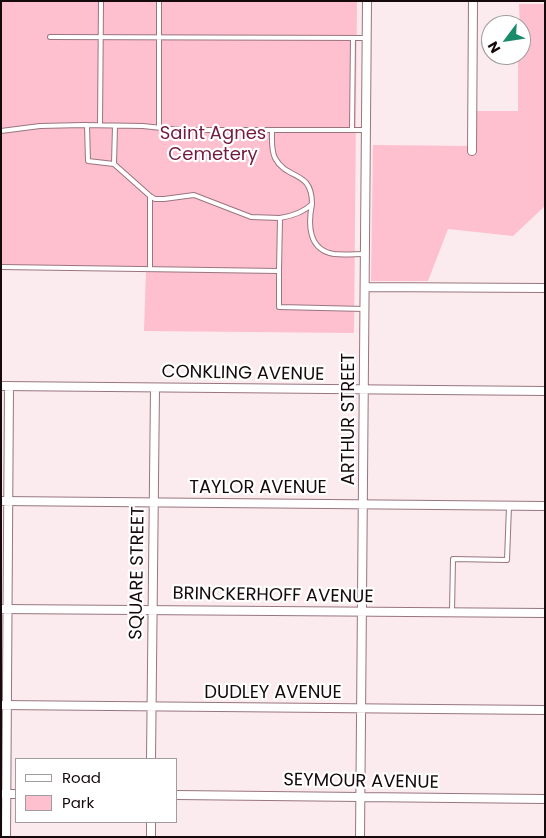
<!DOCTYPE html>
<style>
body{margin:0}
#map{position:relative;width:546px;height:838px;overflow:hidden;background:#fbebee;font-family:Poppins,sans-serif}
canvas{display:block}
.frame{position:absolute;inset:0;border:2px solid #15090c;pointer-events:none}
.legend{position:absolute;left:15px;top:758px;width:162px;height:65px;box-sizing:border-box;background:#fff;border:1px solid #a19d9e;margin:0;padding:6px 9px;list-style:none;font-size:15px;color:#15090c}
.legend li{display:flex;align-items:center;gap:10px;height:25px}
.legend b{width:25px;border:1px solid #a19d9e}
.north{position:absolute;left:481px;top:15px;width:50px;height:50px;box-sizing:border-box;background:#fff;border:1px solid #a19d9e;border-radius:50%;rotate:239deg;font-size:14px;font-weight:700;line-height:20px;text-align:center;color:#15090c}
.north::after{content:'';display:block;margin:auto;width:18px;height:22px;background:#1a8a6a;clip-path:polygon(50% 0,100% 100%,50% 72%,0 100%)}
</style>
<div id="map">
<canvas width="546" height="838"></canvas>
<div class="frame"></div>
<ul class="legend">
<li><b style="height:6px;background:#fff"></b>Road</li>
<li><b style="height:14px;background:#febfcf"></b>Park</li>
</ul>
<div class="north">N</div>
</div>
<script>
const g = document.querySelector('canvas').getContext('2d');
g.lineJoin = 'round';
function paint(path, color) {
  g.fillStyle = color;
  g.fill(path, 'evenodd');
}
function trace(path, color, width, dash) {
  g.strokeStyle = color;
  g.lineWidth = width;
  g.lineCap = dash ? 'butt' : 'round';
  g.setLineDash(dash || []);
  g.stroke(path);
}
function drawText(font, color, halo, rows, align = 'center') {
  g.font = font + ' Poppins,sans-serif';
  g.lineWidth = 4.5;
  g.setLineDash([]);
  g.textBaseline = 'middle';
  g.strokeStyle = halo;
  g.fillStyle = color;
  for (const [text, x, y, turn = 0] of rows) {
    g.save();
    g.translate(x, y);
    g.rotate((+turn || 0) * Math.PI / 180);
    g.textAlign = isNaN(turn) ? turn : align;
    if (halo) g.strokeText(text, 0, 0);
    g.fillText(text, 0, 0);
    g.restore();
  }
}
paint(new Path2D(`
 M1,1H357L354,333L144,331L146,270L1,266Z
 M519,4H545V206L513,236L448,229L428,281H371L373,145L475,146V111H518V55H521Z`), '#febfcf');
const service = new Path2D(`
 M50,37L367,38
 M87,125L88,161L114,164
 M100,125L101,1
 M115,126L114,164L150,196L155,199H164L194,195L251,217L280,218
 M159,127V1
 M352,130L353,38
 M1,131L40,126L83,125L143,126L180,130H272
 M312,204C308,224 308,250 334,254C344,255 355,254 365,254
 M1,267L279,271L280,218C292,216 303,213 312,204C312,169 287,181 275,158C271,150 272,139 272,130H366
 M150,269V196
 M279,271V307L365,309
 M452,612L453,559L507,560L509,506`);
const minor = new Path2D(`
 M472,151L473,1
 M365,287L545,288
 M1,386L545,391
 M1,501L545,506
 M1,609L545,613
 M1,705L545,710
 M151,759L155,388
 M3,794H16
 M176,795L545,799
 M6,837L9,386
 M151,837V822
 M360,837L367,1`);
trace(service, '#99757f', 6);
trace(minor, '#99757f', 10);
trace(service, '#fff', 4);
trace(minor, '#fff', 8);
drawText('18px', '#741a3e', '#fff', [
 ["Saint Agnes",213,134],
 ["Cemetery",213,155]
]);
drawText('18px', '#15090c', '#fff', [
 ["CONKLING AVENUE",243,374,1],
 ["ARTHUR STREET",349,419,-90],
 ["TAYLOR AVENUE",258,488],
 ["SQUARE STREET",138,573,-89],
 ["BRINCKERHOFF AVENUE",273,596,1],
 ["DUDLEY AVENUE",273,693],
 ["SEYMOUR AVENUE",361,782,1]
]);
</script>
